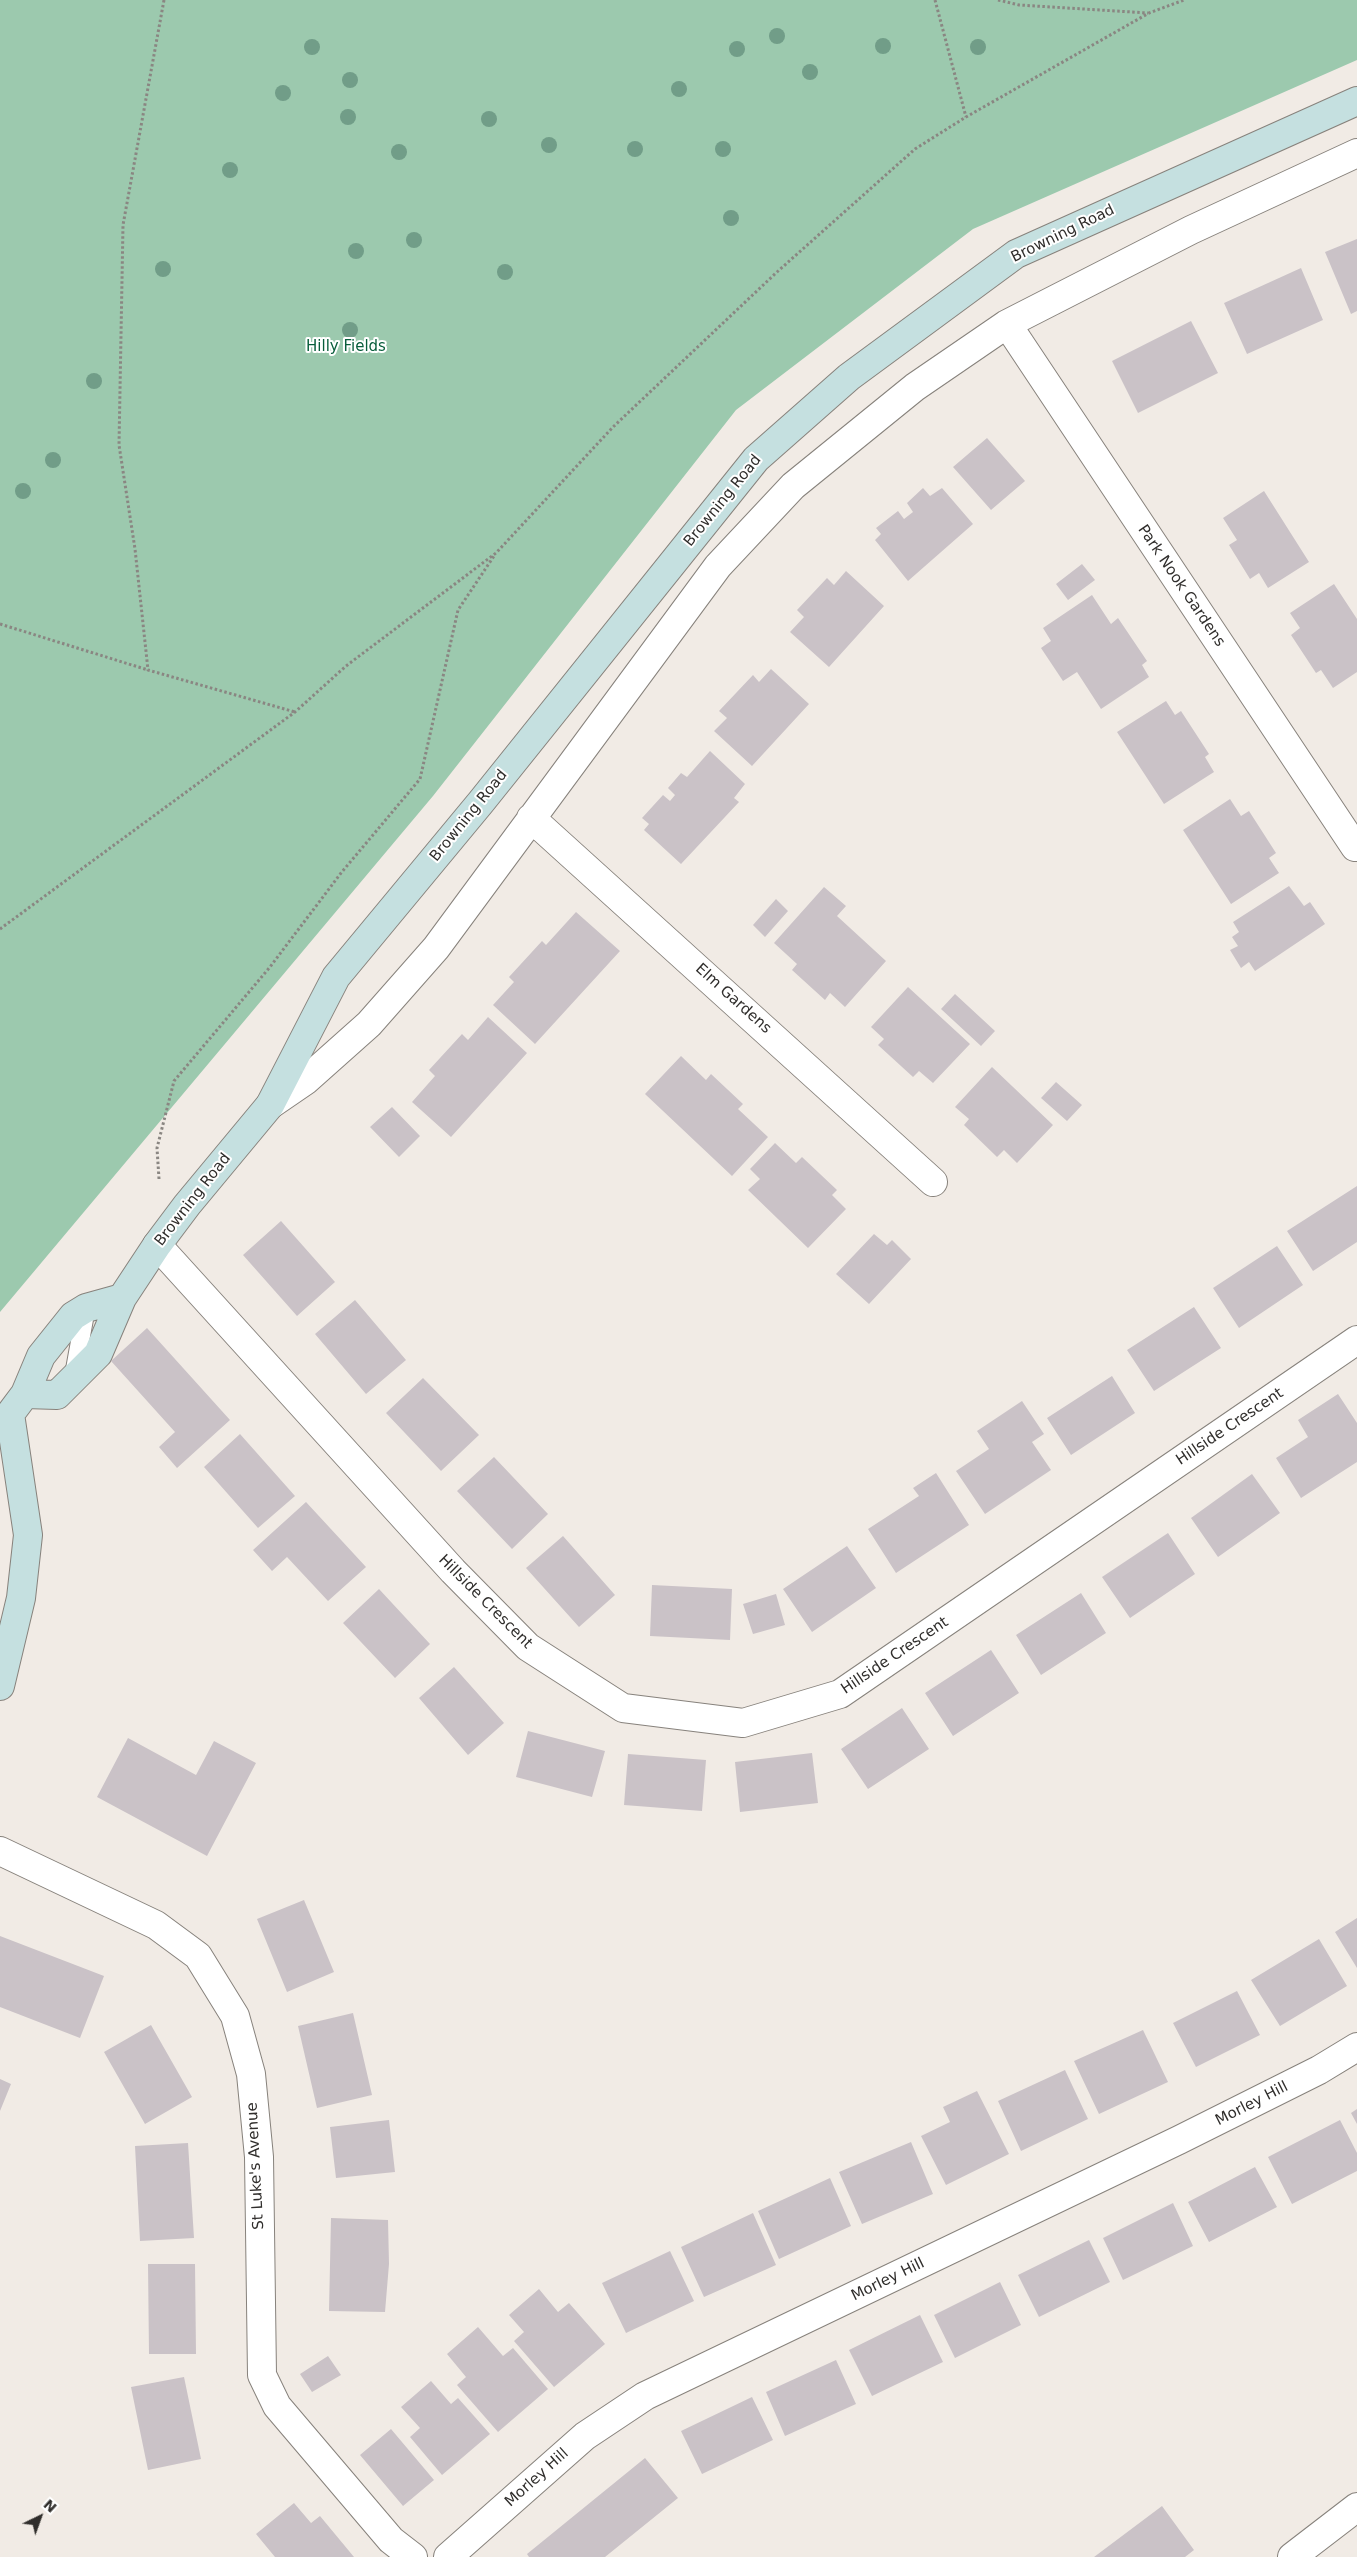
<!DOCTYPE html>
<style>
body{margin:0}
#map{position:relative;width:1357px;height:2557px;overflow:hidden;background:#f1ebe5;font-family:"DejaVu Sans",sans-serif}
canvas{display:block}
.north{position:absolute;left:15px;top:2492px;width:50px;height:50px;-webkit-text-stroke:4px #fff;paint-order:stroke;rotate:42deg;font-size:14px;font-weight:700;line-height:20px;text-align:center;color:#302e2c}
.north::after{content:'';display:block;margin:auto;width:18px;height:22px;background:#302e2c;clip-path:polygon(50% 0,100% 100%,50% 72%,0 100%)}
</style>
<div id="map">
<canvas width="1357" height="2557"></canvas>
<div class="north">N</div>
</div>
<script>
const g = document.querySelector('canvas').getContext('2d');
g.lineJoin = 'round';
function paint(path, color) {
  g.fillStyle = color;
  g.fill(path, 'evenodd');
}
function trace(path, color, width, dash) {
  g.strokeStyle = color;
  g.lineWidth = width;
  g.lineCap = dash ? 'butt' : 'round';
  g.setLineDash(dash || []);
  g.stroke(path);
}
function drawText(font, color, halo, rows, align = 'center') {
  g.font = font + ' "DejaVu Sans",sans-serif';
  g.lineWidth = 4;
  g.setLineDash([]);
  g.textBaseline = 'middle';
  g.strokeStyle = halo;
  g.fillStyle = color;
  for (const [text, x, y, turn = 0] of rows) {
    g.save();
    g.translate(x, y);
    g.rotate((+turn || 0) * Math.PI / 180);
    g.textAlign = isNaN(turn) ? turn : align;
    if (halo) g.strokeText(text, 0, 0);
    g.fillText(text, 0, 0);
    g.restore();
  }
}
paint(new Path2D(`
 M0,0H1357V60L973,229L736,410L433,796L0,1312Z`), '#9cc9ae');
paint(new Path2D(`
 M1357,239V311L1351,314L1325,252Z
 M1301,268L1323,320L1247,354L1224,303Z
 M1191,321L1218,373L1138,413L1112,361Z
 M987,438L1025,481L991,510L953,467Z
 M923,488L930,496L942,488L973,524L908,581L875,540L881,534L876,528L898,511L904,519L913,512L907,503Z
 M1264,491L1309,562L1268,588L1259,573L1250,579L1229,545L1237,540L1223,518Z
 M1082,564L1095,580L1068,600L1056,584Z
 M846,571L884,606L829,667L790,632L804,617L797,610L827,578L834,585Z
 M1334,584L1357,619V672L1333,688L1321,670L1316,673L1291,635L1300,628L1290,613Z
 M1092,595L1111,624L1118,618L1147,661L1142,665L1149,677L1101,709L1077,672L1063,681L1041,648L1051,641L1043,628Z
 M771,669L809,704L752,766L714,731L727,718L719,711L753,675L759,682Z
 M1166,701L1175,715L1181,711L1209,754L1205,757L1214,772L1164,804L1117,732Z
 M710,751L745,784L734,798L739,802L681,864L644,830L649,824L642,818L663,795L670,801L675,795L668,788L681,773L687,777Z
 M1230,799L1241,816L1249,811L1276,853L1269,858L1279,873L1231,904L1183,830Z
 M1289,886L1304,906L1310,902L1325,924L1255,971L1249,962L1241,968L1230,950L1238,946L1232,937L1239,932L1233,922Z
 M824,887L846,906L837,916L886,961L845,1007L830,993L825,1000L792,970L797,964L774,943Z
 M776,899L788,911L765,937L753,925Z
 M576,912L620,951L535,1044L493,1005L514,982L509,977L542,941L546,945Z
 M908,987L970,1044L933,1083L919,1071L913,1077L878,1045L884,1039L871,1027Z
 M955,994L995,1031L981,1046L941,1009Z
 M488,1017L527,1053L451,1137L412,1102L435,1076L429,1070L462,1034L468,1040Z
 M681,1056L706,1080L711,1074L743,1104L738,1109L768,1137L732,1176L645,1094Z
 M992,1067L1053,1125L1017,1163L1004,1150L997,1157L964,1125L969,1119L955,1107Z
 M1056,1082L1082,1105L1067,1121L1041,1098Z
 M392,1107L420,1136L399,1157L370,1127Z
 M775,1143L796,1163L802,1157L837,1190L832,1195L846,1209L808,1248L748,1190L760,1179L750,1169Z
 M1357,1186V1242L1313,1271L1287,1231Z
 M281,1221L335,1282L297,1316L243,1255Z
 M874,1234L887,1245L892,1240L911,1259L869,1304L836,1274Z
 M1277,1246L1303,1285L1239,1328L1213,1288Z
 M355,1300L406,1360L366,1394L315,1334Z
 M1194,1307L1221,1348L1154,1391L1127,1350Z
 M147,1328L230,1420L177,1468L159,1447L175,1432L111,1361Z
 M1112,1376L1135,1413L1071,1455L1047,1418Z
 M423,1378L479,1435L441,1471L386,1413Z
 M1338,1394L1357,1423V1462L1301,1498L1276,1458L1308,1437L1298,1420Z
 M1022,1401L1044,1434L1032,1442L1051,1470L985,1514L956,1471L989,1449L977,1431Z
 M240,1434L295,1496L258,1528L204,1467Z
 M494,1457L548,1514L512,1549L457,1491Z
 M936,1473L969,1525L896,1573L868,1529L919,1496L913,1488Z
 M1252,1474L1280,1513L1218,1557L1191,1518Z
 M306,1502L366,1567L328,1601L287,1557L272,1571L253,1550Z
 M1168,1533L1195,1574L1130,1618L1102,1577Z
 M563,1536L615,1595L579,1627L526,1568Z
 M847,1546L876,1588L812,1632L783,1589Z
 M652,1585L732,1589L730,1640L650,1636Z
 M379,1589L430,1644L395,1678L343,1623Z
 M1081,1593L1106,1633L1041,1675L1016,1635Z
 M776,1594L785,1625L753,1634L743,1604Z
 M991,1650L1019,1693L953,1736L925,1693Z
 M454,1667L504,1723L468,1755L419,1698Z
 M902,1708L929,1749L868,1789L841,1749Z
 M528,1731L605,1751L592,1797L516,1777Z
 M128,1738L196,1775L214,1741L256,1763L207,1856L97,1797Z
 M812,1753L818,1803L740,1812L735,1762Z
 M628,1754L706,1760L702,1811L624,1805Z
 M304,1900L334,1972L287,1992L257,1919Z
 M1357,1918V1968L1335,1932Z
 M0,1936L104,1976L80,2038L0,2007Z
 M1319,1939L1347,1986L1280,2026L1251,1980Z
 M1237,1991L1260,2035L1196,2067L1173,2023Z
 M353,2013L372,2095L317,2108L298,2026Z
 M151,2025L192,2097L145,2124L104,2052Z
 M1143,2030L1168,2082L1099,2114L1074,2061Z
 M1065,2070L1088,2119L1021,2151L998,2101Z
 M0,2079L11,2084L0,2111Z
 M977,2091L1009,2154L946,2185L921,2136L950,2122L943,2107Z
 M1357,2109V2124L1351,2113Z
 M389,2120L395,2172L336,2178L330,2127Z
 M1340,2120L1357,2153V2171L1292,2204L1268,2157Z
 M911,2142L933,2194L862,2224L839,2172Z
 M188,2143L194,2238L140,2241L135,2146Z
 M1255,2167L1277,2207L1209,2242L1188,2202Z
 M830,2178L851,2226L779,2259L758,2211Z
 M1173,2203L1193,2246L1123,2280L1103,2238Z
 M753,2213L776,2265L704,2297L681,2247Z
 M331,2218L388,2220L389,2264L385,2312L329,2311Z
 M1089,2240L1110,2282L1039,2317L1018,2275Z
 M670,2251L694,2301L626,2333L602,2283Z
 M148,2264H195L196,2354H149Z
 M1000,2282L1021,2325L955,2358L934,2315Z
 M539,2289L558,2312L569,2303L605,2344L554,2387L514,2341L524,2332L509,2315Z
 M920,2315L943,2362L872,2396L849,2350Z
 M478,2327L503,2356L513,2348L548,2389L498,2432L457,2385L466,2377L447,2354Z
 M328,2356L341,2375L312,2392L300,2374Z
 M836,2360L856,2404L785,2436L766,2392Z
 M184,2377L201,2459L148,2470L131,2387Z
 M431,2381L451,2404L458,2398L490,2434L442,2475L410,2437L420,2428L401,2407Z
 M752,2397L773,2440L702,2474L681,2431Z
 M391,2429L434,2480L403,2506L360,2455Z
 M645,2458L678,2498L605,2557H529L527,2554Z
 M294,2503L311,2523L320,2516L354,2557H275L256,2534Z
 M1162,2506L1194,2550L1185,2557H1094Z`), '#cac2c7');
const lane = new Path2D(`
 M74,1375L86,1308`);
const street = new Path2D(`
 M1007,324L1355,847
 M531,818L933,1182
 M270,1105L305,1081L369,1024L436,948L718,566L793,486L915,387L1007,324L1191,230L1357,153
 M157,1245L453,1571L528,1647L623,1708L743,1723L840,1694L1357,1340
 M0,1851L156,1925L198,1956L235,2016L251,2074L259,2157L262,2375L277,2406L391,2540L413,2557
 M448,2557L585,2436L645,2396L1179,2140L1319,2070L1357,2047
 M1292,2557L1357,2507`);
const secondary = new Path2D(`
 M25,1394L57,1395L98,1354L122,1298L157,1245L187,1205L270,1105L336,977L481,802L756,459L849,377L1016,254L1357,101
 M0,1686L21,1598L28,1535L10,1414L25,1394L41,1356L73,1316L86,1308L122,1298`);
trace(lane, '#87827c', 20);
trace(street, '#87827c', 30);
trace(secondary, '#87827c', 30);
trace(new Path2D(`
 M164,0L123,225L119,445L135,549L148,670L295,712
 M935,0L966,117
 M998,0L1019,5L1148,13
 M0,624L148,670
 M0,929L295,712L346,666L496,553L613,427L777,272L915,149L966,117L1149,13L1184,0
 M159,1179L157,1148L174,1081L270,967L341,873L420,779L458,610L494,556`), '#8a8682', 3, [2.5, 2.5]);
trace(lane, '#fff', 18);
trace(street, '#fff', 28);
trace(secondary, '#c5e0e0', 28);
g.fillStyle = '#719d88';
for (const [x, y] of [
 [777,36],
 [883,46],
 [312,47],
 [978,47],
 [737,49],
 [810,72],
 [350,80],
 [679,89],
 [283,93],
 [348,117],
 [489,119],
 [549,145],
 [635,149],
 [723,149],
 [399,152],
 [230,170],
 [731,218],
 [414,240],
 [356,251],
 [163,269],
 [505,272],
 [350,330],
 [94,381],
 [53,460],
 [23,491]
]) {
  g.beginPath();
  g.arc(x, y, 8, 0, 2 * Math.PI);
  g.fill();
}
drawText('15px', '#302e2c', '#fff', [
 ["Browning Road",1063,234,-26],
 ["Browning Road",723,501,-51],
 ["Park Nook Gardens",1181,586,56],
 ["Browning Road",469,816,-51],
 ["Elm Gardens",733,999,42],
 ["Browning Road",193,1200,-52],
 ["Hillside Crescent",1230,1427,-34],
 ["Hillside Crescent",485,1602,45],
 ["Hillside Crescent",895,1656,-34],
 ["Morley Hill",1252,2104,-27],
 ["St Luke's Avenue",256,2166,-93],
 ["Morley Hill",888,2280,-26],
 ["Morley Hill",537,2478,-42]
]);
drawText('15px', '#085d3b', '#fff', [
 ["Hilly Fields",346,347]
]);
</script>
